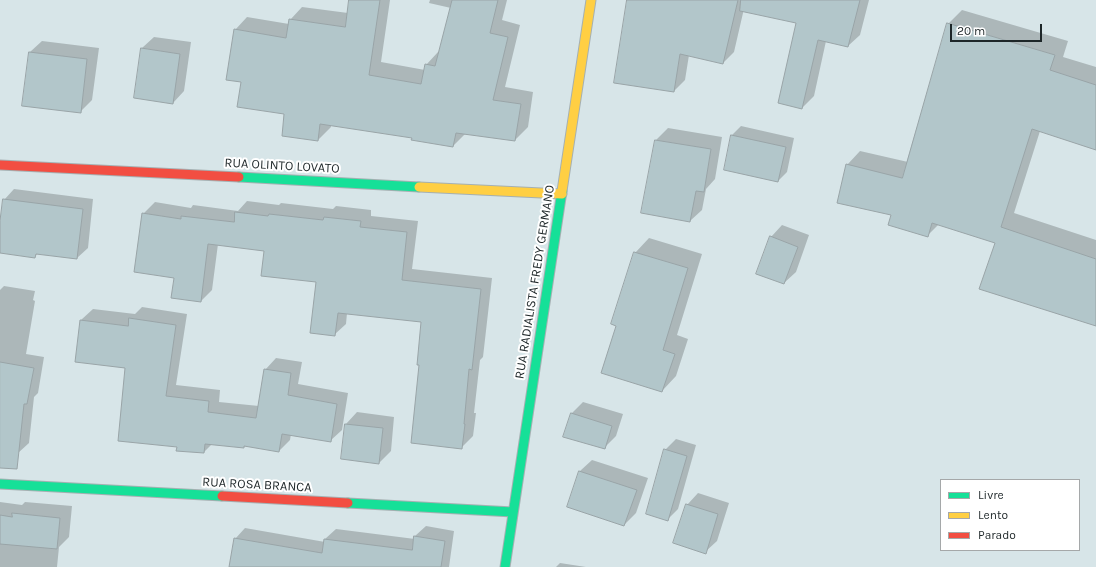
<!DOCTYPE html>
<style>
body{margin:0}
#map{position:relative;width:1096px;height:567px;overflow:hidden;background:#d7e5e8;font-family:Karla,sans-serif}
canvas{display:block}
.legend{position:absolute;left:940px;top:479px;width:140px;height:72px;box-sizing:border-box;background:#fff;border:1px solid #a5a8a9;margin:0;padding:5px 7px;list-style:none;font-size:12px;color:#1d2628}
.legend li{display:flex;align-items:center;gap:8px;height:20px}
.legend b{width:20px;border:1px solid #a5a8a9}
.scale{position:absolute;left:950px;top:24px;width:92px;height:18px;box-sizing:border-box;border:2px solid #1d2628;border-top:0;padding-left:5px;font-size:12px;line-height:14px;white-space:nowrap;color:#1d2628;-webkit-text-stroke:3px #fff;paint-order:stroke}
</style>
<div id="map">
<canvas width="1096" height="567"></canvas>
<ul class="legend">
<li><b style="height:5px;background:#16e098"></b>Livre</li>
<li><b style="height:5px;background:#ffcf43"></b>Lento</li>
<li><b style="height:5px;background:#f24e42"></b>Parado</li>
</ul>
<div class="scale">20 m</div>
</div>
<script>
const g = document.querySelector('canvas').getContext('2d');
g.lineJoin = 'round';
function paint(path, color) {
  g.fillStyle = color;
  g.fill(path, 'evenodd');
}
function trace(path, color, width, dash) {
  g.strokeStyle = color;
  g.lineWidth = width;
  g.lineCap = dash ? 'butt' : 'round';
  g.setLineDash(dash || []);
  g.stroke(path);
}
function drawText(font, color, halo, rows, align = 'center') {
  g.font = font + ' Karla,sans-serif';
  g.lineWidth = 4;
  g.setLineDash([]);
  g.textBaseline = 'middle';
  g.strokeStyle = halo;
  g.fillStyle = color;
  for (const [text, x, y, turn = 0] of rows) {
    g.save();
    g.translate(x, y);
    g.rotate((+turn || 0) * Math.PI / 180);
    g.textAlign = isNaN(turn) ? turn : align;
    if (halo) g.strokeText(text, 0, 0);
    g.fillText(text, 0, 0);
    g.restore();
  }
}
paint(new Path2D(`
 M350,0H390L381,62L425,70L426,65L438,52H440L451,8L429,3L430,0H507L502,20L520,25L505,87L533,92L528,127L515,140L466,133L453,146L413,137L331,125V127L318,140L285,113L242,81L235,30L247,17L289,24L290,20L302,7L348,13Z
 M628,0H746L734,52L723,63L689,55L685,80L674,91Z
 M758,0H869L860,35L848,46L826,41L814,96L802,108L797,22Z
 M962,10L1068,41L1063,57L1096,67V149L1040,131L1014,213L1096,240V324L996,242L939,224L927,236L892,215L847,165L860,151L908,162L948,24Z
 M154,37L191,42L184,91L173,103L142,48Z
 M42,41L99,48L92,100L80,112L30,52Z
 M741,126L794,138L787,172L778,181L732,135Z
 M668,128L722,137L715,179L706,189L702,210L690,221L656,140Z
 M14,189L93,199L88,248L77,258L38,253L34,257L0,237V228L4,200Z
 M247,201L279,205L281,203L333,209L336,206L371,210V216L418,221L412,269L492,278L483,357L480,360L474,413H476L473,436L462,447L420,364L422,322L347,313L346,324L334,335L317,281L265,250L218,244L212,290L201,301L175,277L143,214L155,202L191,208L193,205L238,211Z
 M782,225L809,235L796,272L784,283L771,237Z
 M649,238L702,254L677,335L688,339L676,376L662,391L617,325L635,253Z
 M4,286L35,291L33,300L35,301L26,354L44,357L38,393L34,397L29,443L18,453L0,452V290Z
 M142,307L187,314L176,385L220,390L219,402L259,406L265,370L276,358L302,362L298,384L348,393L342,430L330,441L291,434L290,440L279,451L245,446L244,447L213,443L204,452L178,450V446L126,368L76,361L81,320L93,309L135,314Z
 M583,402L623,414L616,436L604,448L571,414Z
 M357,412L394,417L391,451L379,463L346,424Z
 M676,439L696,445L678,509L667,520L665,450Z
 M592,460L648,478L636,513L624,525L568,507L580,471Z
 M698,493L729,503L717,541L705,552L687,505Z
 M0,502L22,505L25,502L72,506L69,537L59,547L57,567H0Z
 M426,526L454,531L449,567H230L235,539L245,528L325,542V539L336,529L415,539V536Z
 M560,563L586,567H556Z`), '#0003');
const building = new Path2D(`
 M349,0H380L369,75L421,84L425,64L435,66L452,0H498L490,33L508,37L493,100L521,104L515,141L456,133L453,147L411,140L412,138L320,124L318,141L282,136L284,114L237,107L241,82L226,80L234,29L286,38L289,19L345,27Z
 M627,0H738L723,64L680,54L674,92L614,83Z
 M741,0H860L848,47L818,40L802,109L778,103L796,23L740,11Z
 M947,23L1055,55L1050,70L1096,85V150L1032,129L1001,227L1096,259V326L979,289L995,243L932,223L928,237L888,225L891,215L837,203L846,164L902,178Z
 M141,48L180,54L173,104L134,98Z
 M29,52L87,59L81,113L22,106Z
 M731,135L786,147L778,182L724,170Z
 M655,140L711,149L704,192L696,191L690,222L641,213Z
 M3,199L83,209L77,259L36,254L35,258L0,253V221Z
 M235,212L268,216L269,214L323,220L324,217L361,221L360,227L407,232L402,280L481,289L472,370L469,369L464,424H465L462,449L411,443L419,365H417L421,322L338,313L335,336L310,333L316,282L261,276L264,251L208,244L201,302L171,298L174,278L134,272L142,213L181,219V216L234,222Z
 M770,236L798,247L784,284L756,274Z
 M634,252L688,268L663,350L675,354L662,392L601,373L616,326L611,324Z
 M129,318L176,325L166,396L209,401L208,412L256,418L264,369L291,373L288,395L337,404L331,442L282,434L279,452L244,446V448L205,444L204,453L176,451L177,447L118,441L125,368L75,362L80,320L128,326Z
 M0,362L34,368L27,404H24L17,469L0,468Z
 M571,413L612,426L605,449L563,437Z
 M345,424L383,428L379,464L341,459Z
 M664,449L687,456L668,521L646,514Z
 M579,471L637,490L624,526L567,507Z
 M686,504L718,514L706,554L673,543Z
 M12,513L60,518L57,549L0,544V515L12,517Z
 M414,536L445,541L441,567H229L234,538L322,553L324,539L412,550Z`);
paint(building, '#b2c6ca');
trace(building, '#99a4a7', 1);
const fast = new Path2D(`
 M239,177L419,187
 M0,484L222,496
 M348,503L513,512
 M505,567L562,191`);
const slow = new Path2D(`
 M419,187L562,194
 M562,191L591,0`);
const jam = new Path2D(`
 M0,165L239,177
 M222,496L348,503`);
trace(fast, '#a5b0b2', 11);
trace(slow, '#a5b0b2', 11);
trace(jam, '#a5b0b2', 11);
trace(fast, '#16e098', 9);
trace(slow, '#ffcf43', 9);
trace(jam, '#f24e42', 9);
drawText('13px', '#1d2628', '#fff', [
 ["RUA OLINTO LOVATO",282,166,3],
 ["RUA RADIALISTA FREDY GERMANO",535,282,-81],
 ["RUA ROSA BRANCA",257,485,3]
]);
</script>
